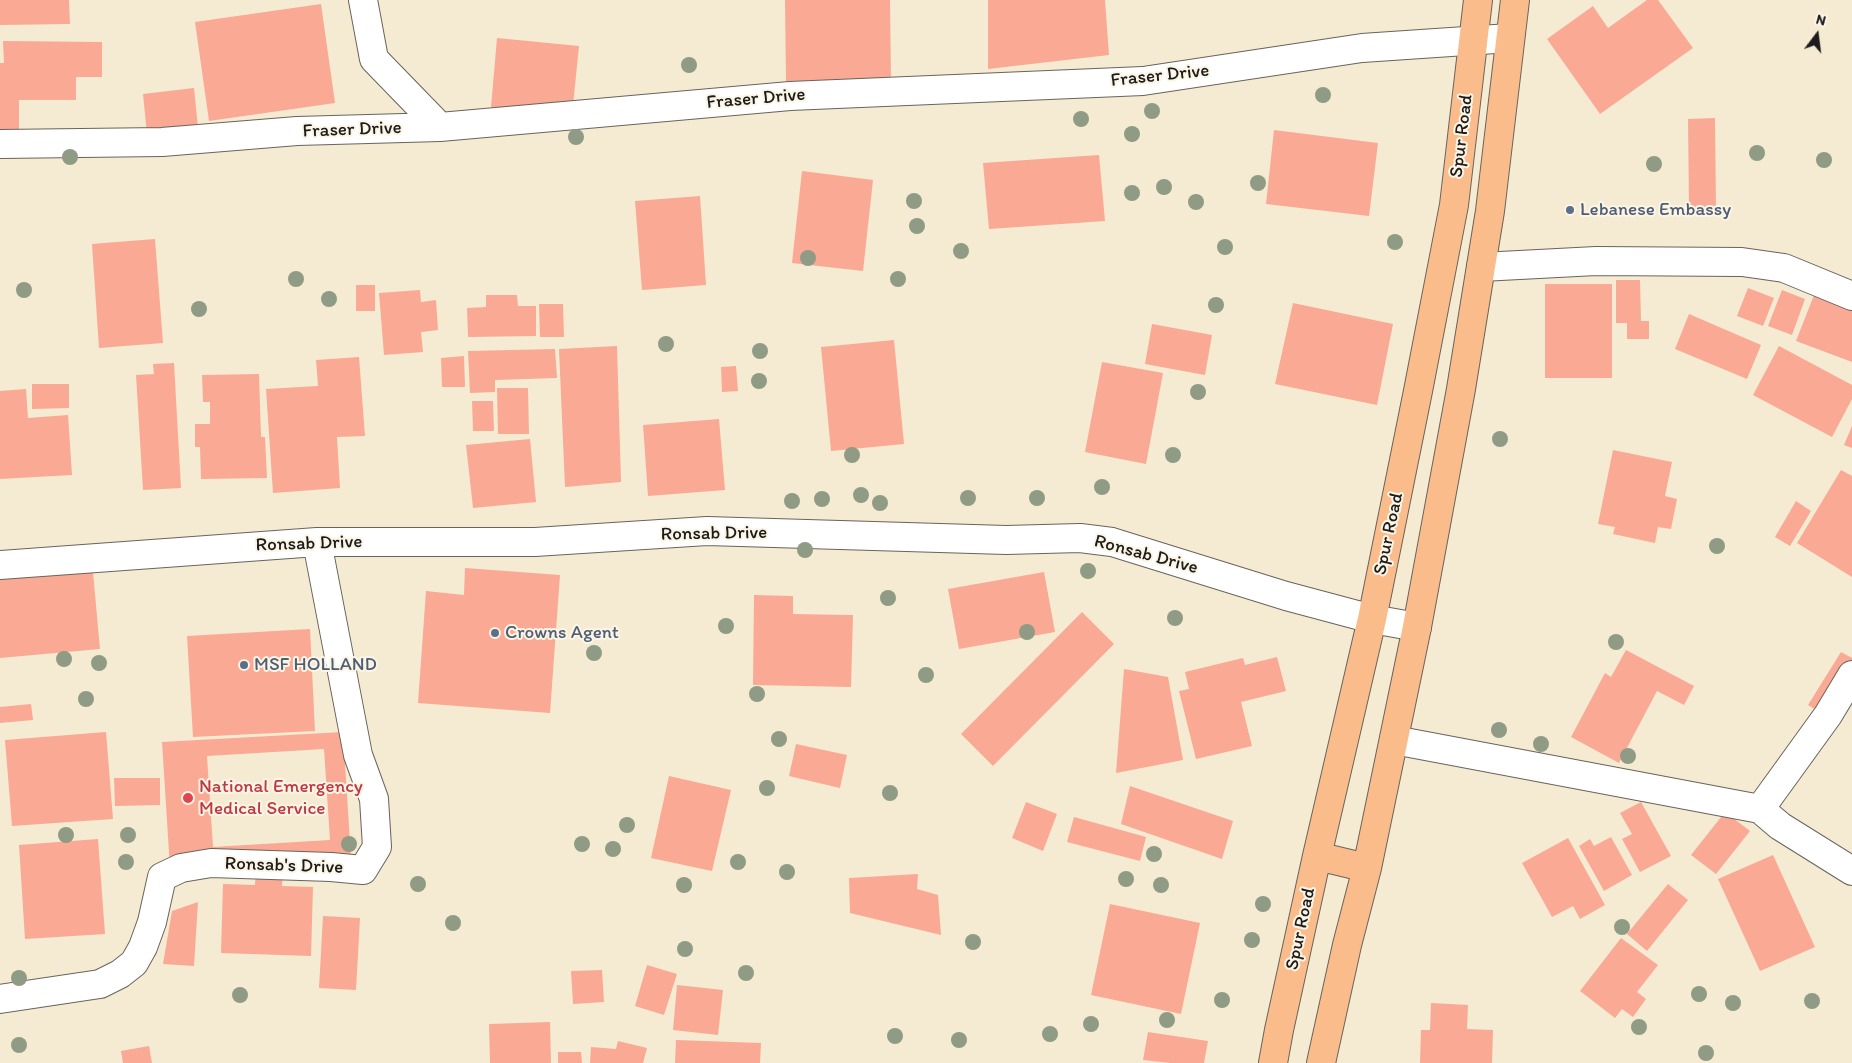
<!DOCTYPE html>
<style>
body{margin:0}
#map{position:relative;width:1852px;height:1063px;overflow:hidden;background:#f5ebd2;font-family:Itim,sans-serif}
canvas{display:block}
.north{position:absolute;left:1792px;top:10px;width:50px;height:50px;-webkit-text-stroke:4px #fcf5e5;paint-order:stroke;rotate:15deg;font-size:14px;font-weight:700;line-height:20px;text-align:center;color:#1c1c1c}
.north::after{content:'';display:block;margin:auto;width:18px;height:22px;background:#1c1c1c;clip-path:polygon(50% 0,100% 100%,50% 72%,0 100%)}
</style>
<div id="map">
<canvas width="1852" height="1063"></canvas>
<div class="north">N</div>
</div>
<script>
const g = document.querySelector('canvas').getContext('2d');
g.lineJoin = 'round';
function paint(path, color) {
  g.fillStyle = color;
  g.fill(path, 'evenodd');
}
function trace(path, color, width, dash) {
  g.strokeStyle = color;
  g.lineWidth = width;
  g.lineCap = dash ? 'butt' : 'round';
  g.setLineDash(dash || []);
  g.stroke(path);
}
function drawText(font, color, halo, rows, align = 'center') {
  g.font = font + ' Itim,sans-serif';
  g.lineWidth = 4;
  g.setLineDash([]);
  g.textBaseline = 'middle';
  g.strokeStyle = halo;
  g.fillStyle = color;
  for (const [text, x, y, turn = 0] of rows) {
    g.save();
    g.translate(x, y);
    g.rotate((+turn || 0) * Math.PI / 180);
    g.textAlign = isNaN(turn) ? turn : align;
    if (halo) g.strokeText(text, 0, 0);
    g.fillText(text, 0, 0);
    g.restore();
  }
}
paint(new Path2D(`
 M0,0H69L70,24L0,25Z
 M785,0H890L891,81H786Z
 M988,0H1105L1109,55L988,69Z
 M1647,0H1658L1693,48L1600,114L1547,39L1593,6L1608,28Z
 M321,4L335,103L209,121L195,22Z
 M497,38L579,46L572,115L491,107Z
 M3,41L102,42V77H76V100H19V133H0V63H4Z
 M194,88L198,128L147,134L143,94Z
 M1715,118L1716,208H1689L1688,119Z
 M1274,130L1378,143L1369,216L1266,204Z
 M1099,155L1105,221L989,229L983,163Z
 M802,171L873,180L863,271L792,263Z
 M700,196L706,285L642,290L635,201Z
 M155,239L163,343L99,348L92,244Z
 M1616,280H1640L1641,321H1649V339H1627V323H1616Z
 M1545,284H1612V378H1545Z
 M356,285H375V311H356Z
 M1748,288L1774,298L1763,326L1737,316Z
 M420,290L421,302L436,300L438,330L421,332L423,352L384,355L379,293Z
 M1782,290L1805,299L1792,335L1768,326Z
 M486,295H517L518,306H536V336L468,337L467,308L486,307Z
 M1814,295L1852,310V362L1796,341Z
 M1293,303L1393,324L1377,405L1275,384Z
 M539,304H563L564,337H540Z
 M1689,314L1761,345L1747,379L1675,349Z
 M1152,324L1212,335L1205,375L1145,364Z
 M894,340L904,444L831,451L821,347Z
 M617,346L621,482L565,487L559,349Z
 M1779,346L1852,385V399L1832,437L1753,395Z
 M555,349L557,378L495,380V392L470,393L468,351Z
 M464,356L465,387H442L441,358Z
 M359,357L365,436L337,437L340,488L273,493L266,389L318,386L316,360Z
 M1102,362L1163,373L1146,464L1085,452Z
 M174,363L181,488L143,490L136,375L154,374L153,364Z
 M736,366L738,391L722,392L721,367Z
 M259,374L261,437H265L267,478L201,479L200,447H195V424H210V402H203L202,375Z
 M32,384H69V408L32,409Z
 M497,388H528L529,434H498Z
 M26,389L28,418L68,415L72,475L0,479V391Z
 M472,401H493L494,431H473Z
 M719,419L725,490L648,496L643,425Z
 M1852,426V448L1844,445Z
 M530,439L536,502L473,508L466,445Z
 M1613,450L1672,462L1665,496L1677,499L1671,529L1658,527L1655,543L1613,534L1615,527L1598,524Z
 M1841,470L1852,476V577L1797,543Z
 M1796,501L1811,511L1790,546L1775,537Z
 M92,561L100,649L0,658V569Z
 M465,568L560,575L550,713L418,703L426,591L464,595Z
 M1044,572L1055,632L959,649L948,589Z
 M754,595L793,596V614L853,615L851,687L753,685Z
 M1082,612L1114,644L993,766L961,734Z
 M310,629L315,731L193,737L187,636Z
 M1626,650L1694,686L1684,705L1657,691L1619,763L1571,737L1605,673L1611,677Z
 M1841,652L1852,658V663L1821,713L1808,705Z
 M1277,657L1286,691L1241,702L1252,746L1196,759L1179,691L1189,689L1185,672L1243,658L1245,665Z
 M1124,669L1168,677L1183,760L1116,773Z
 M31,704L33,720L0,723V707Z
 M106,732L113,819L12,826L5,740Z
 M343,732L351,858L170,868L162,742ZM324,749L330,840L213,847L207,756Z
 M796,744L847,755L840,788L789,776Z
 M669,776L731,790L712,871L651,858Z
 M114,778H160V805L115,806Z
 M1130,786L1233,821L1222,859L1121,824Z
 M1026,802L1057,814L1043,851L1012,838Z
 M1641,802L1671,856L1640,872L1622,839L1632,834L1620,813Z
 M1725,812L1750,831L1716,874L1691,855Z
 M1074,817L1146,837L1140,861L1067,842Z
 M1611,837L1632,875L1604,891L1579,846L1590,839L1594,846Z
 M1568,838L1605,905L1580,919L1573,906L1552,917L1522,863Z
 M98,839L105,934L25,939L19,845Z
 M1773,855L1815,947L1760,971L1718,879Z
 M256,869L283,870L282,886L313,887L311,956L221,953L223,884L255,885Z
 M918,874L917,889L938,895L941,935L850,913L849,878Z
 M1668,884L1688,900L1647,951L1627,934Z
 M198,902L194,966L163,964L172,911Z
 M1110,904L1200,923L1181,1014L1091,995Z
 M323,916L360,918L356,990L319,988Z
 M1621,938L1658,965L1637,992L1646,999L1633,1017L1622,1009L1615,1018L1580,991Z
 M647,965L677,974L664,1015L635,1006Z
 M602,970L604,1002L573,1004L571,971Z
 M677,985L723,990L718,1035L673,1030Z
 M1431,1003L1468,1005L1467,1029L1493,1030L1492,1063H1420L1421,1030H1430Z
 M550,1022L551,1063H490L489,1024Z
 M1148,1032L1208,1041L1204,1063H1170L1143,1060Z
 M676,1040L761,1043L760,1063H675Z
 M618,1041L647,1048L643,1063H590L591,1047L616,1049Z
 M149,1046L152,1063H123L121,1051Z
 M558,1052H581L582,1063H558Z`), '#faa994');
const minor = new Path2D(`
 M363,0L374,59L440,127
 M0,144L162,142L297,131L440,127L790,96L1143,81L1362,48L1510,38
 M1481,267L1596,261L1742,262L1784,268L1852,296
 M0,565L317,542H535L707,531L1006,540L1080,538L1112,542L1286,596L1372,619L1417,627
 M1394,740L1760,809L1780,826L1852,871
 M1760,809L1828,715L1852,675
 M0,999L100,984L120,974L134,963L143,947L152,922L162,877L181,868L211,863L331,867L363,870L377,847L374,799L358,755L317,542`);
const major = new Path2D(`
 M1317,856L1367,868
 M1273,1063L1279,1030L1317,856L1372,619L1418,391L1454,205L1478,0
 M1321,1063L1347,945L1367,868L1417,627L1461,389L1490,211L1515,0`);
trace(minor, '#68645c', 30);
trace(major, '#68645c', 30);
trace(minor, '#fff', 28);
trace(major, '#fabc8b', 28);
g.fillStyle = '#8f9b84';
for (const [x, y] of [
 [689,65],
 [1323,95],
 [1152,111],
 [1081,119],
 [1132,134],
 [576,137],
 [1757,153],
 [70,157],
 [1824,160],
 [1654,164],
 [1258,183],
 [1164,187],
 [1132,193],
 [914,201],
 [1196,202],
 [917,226],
 [1395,242],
 [1225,247],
 [961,251],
 [808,258],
 [296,279],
 [898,279],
 [24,290],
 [329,299],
 [1216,305],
 [199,309],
 [666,344],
 [760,351],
 [759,381],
 [1198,392],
 [1500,439],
 [852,455],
 [1173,455],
 [1102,487],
 [861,495],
 [968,498],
 [1037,498],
 [822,499],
 [792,501],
 [880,503],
 [1717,546],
 [805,550],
 [1088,571],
 [888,598],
 [1175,618],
 [726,626],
 [1027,632],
 [1616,642],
 [594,653],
 [64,659],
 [99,663],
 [926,675],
 [757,694],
 [86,699],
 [1499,730],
 [779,739],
 [1541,744],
 [1628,756],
 [767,788],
 [890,793],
 [627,825],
 [66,835],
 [128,835],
 [349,844],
 [582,844],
 [613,849],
 [1154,854],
 [126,862],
 [738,862],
 [787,872],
 [1126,879],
 [418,884],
 [684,885],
 [1161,885],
 [1263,904],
 [453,923],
 [1622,927],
 [1252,940],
 [973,942],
 [685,949],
 [746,973],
 [19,978],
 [1699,994],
 [240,995],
 [1222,1000],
 [1812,1001],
 [1733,1003],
 [1167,1020],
 [1091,1024],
 [1639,1027],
 [1050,1034],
 [895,1036],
 [959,1040],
 [19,1045],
 [1706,1053]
]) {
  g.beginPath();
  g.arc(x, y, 8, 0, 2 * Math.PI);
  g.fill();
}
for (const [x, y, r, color] of [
 [1570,210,5,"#5c6f8a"],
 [495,633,5,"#5c6f8a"],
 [244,665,5,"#5c6f8a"],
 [188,798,6,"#e0444e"]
]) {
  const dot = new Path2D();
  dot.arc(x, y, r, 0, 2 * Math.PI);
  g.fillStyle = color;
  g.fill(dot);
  trace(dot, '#fcf5e5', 2);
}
drawText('19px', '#1c1c1c', '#fcf5e5', [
 ["Fraser Drive",1160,76,-6],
 ["Fraser Drive",756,99,-5],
 ["Fraser Drive",352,130,-2],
 ["Spur Road",1462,136,-83],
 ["Ronsab Drive",714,534,-1],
 ["Spur Road",1389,534,-78],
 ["Ronsab Drive",309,544,-2],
 ["Ronsab Drive",1146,555,15],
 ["Ronsab's Drive",284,866,2],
 ["Spur Road",1301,929,-78]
]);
drawText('19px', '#4e5e75', '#fcf5e5', [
 ["Lebanese Embassy",1580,210],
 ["Crowns Agent",505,633],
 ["MSF HOLLAND",254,665]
], 'left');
drawText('19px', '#be3a42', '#fcf5e5', [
 ["National Emergency",199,787],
 ["Medical Service",199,809]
], 'left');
</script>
